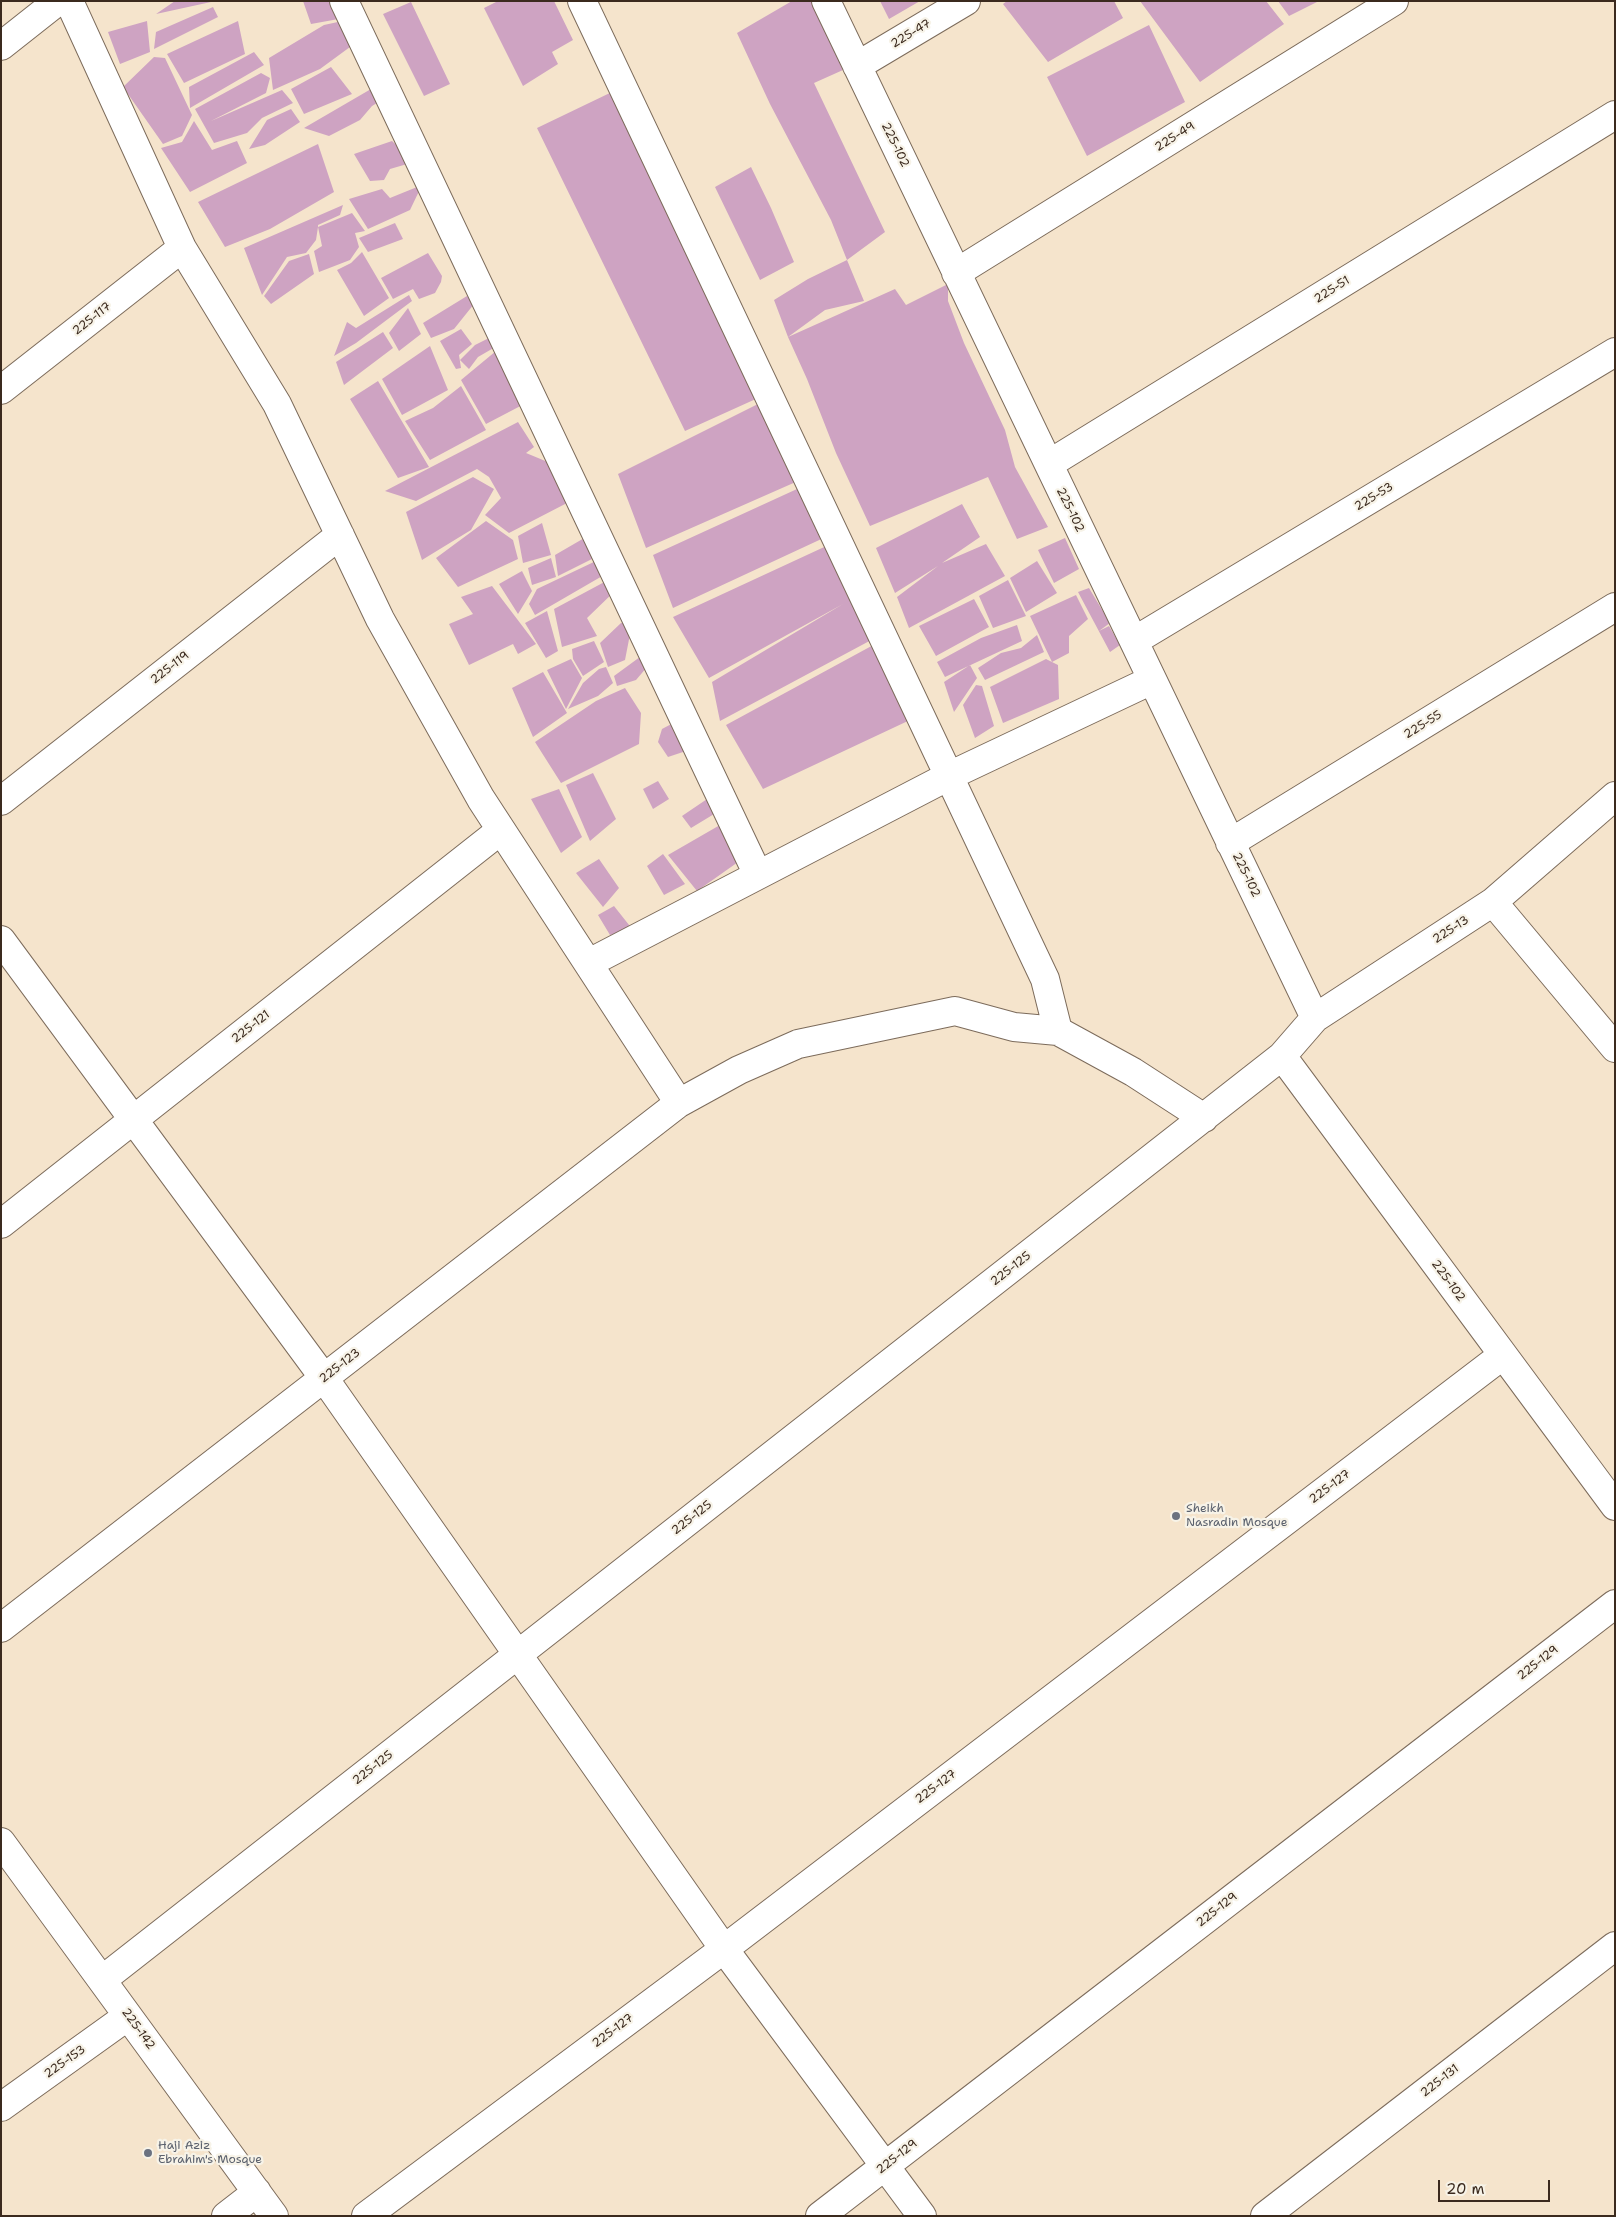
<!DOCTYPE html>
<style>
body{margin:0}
#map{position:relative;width:1616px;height:2217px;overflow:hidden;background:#f5e4cc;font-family:"Shantell Sans",sans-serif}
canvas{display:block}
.frame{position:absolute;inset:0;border:2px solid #3b2a1e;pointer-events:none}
.scale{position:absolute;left:1438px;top:2180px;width:112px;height:22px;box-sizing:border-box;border:2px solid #3b2a1e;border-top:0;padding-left:6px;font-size:15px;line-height:18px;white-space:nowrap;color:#3b2a1e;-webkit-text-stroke:4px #f7f3e8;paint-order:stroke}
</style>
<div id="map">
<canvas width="1616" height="2217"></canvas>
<div class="frame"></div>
<div class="scale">20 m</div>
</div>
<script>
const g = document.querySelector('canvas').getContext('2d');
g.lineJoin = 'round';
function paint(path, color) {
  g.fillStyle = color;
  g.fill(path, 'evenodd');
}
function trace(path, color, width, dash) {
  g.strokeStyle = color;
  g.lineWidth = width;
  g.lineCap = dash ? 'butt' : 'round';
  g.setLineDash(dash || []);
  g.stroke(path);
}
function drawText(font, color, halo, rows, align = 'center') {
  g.font = font + ' "Shantell Sans",sans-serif';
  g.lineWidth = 4.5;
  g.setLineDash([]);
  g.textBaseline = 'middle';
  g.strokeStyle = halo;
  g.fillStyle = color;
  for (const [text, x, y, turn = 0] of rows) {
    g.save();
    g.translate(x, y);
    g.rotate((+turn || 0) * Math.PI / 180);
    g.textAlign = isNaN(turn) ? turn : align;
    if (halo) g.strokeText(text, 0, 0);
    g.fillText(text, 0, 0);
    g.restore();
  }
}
paint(new Path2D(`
 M175,1H211V2L156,14Z
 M303,1H335L344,18L311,24Z
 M498,1H554L573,40L552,52L558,64L523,86L484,8Z
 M792,1H812L843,70L814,83L885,232L847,260L864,301L825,310L788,337L774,300L808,279L847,260L831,220L770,104L737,33Z
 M880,1H920L889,19Z
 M1007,1H1114L1123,18L1048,62L1003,4Z
 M1140,1H1266L1284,24L1200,82Z
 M1278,1H1319L1289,16Z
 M411,2L450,84L424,96L383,14Z
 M213,7L218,17L154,49L156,32Z
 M347,20L350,47L320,69L273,90L269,58L324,25Z
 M147,21L150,52L120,64L108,32Z
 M238,21L245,54L184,83L167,54Z
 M1149,25L1185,102L1087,156L1047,77Z
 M254,52L264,65L190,108L189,87Z
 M154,57L165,58L192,115L182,136L163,144L123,87Z
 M331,67L352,94L304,114L291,89Z
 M261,73L270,78L266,93L211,121L282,90L293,103L262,118L247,133L214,143L195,109Z
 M371,89L382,100L372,106L360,120L329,136L304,128Z
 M614,91L758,398L685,431L537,128Z
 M291,109L300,122L265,145L249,149L267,120Z
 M194,121L212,150L237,141L247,163L190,192L161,148L182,142Z
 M392,141L414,162L390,169L384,180L370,181L354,154Z
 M318,144L334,192L270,229L225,247L198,202Z
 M751,167L771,208L794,262L760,280L715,187Z
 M422,185L410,210L368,229L349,199L382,189L390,198Z
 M343,205L340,215L318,225V227L352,213L365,231L355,233L359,247L350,260L319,272L314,251L322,246L318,227L316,240L306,253L287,257L262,295L244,248Z
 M395,223L403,239L368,252L359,238Z
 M362,252L389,298L364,316L337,270L351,263Z
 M428,253L442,276L441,282L435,293L419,299L413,289L393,299L381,278Z
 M309,254L314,274L271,304L264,296L289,261Z
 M948,284V301L964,343L1005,430L1015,467L1048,527L1017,539L988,477L870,526L836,453L807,379L788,337L895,289L906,305Z
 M409,295L412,301L356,343L334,356L347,322L356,328Z
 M467,296L474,304L454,329L431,338L423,323Z
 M408,308L421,334L399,351L389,333Z
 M461,329L472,344L459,355L461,368L456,369L440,341Z
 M383,332L393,348L344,385L336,362Z
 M497,334V346L478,357L469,369L460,360L475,345Z
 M430,346L448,390L402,415L382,379Z
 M496,351L530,401L486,424L461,380Z
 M378,381L429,467L398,478L350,399Z
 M461,386L486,430L430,460L405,421L433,408Z
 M764,401L798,481L646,548L618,474Z
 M518,422L534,447L526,453L555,465L567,503L509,533L485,515L501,498L489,477L477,469L416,501L385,491Z
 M473,477L494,489L471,530L422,560L406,512Z
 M797,489L830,535L673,608L653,555Z
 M962,504L980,537L942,563L986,544L1005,576L909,628L897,597L938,566L895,593L876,548Z
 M486,521L513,540L518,559L458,587L436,558Z
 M542,523L551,555L523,563L518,536Z
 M586,537L598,556L558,576L555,555Z
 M1065,538L1079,569L1054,583L1038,550Z
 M835,542L875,638L720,721L712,682L843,604L709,678L673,617Z
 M551,558L556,577L532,585L528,568Z
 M598,560L604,575L535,615L529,604L537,589Z
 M1037,561L1057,593L1026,612L1010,578Z
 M522,571L532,591L518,614L499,584Z
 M610,579L616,590L587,618L597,636L562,647L554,609Z
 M1008,580L1026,616L993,628L979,596Z
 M492,586L536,644L518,654L513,644L469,665L449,624L473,614L461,597Z
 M1089,588L1110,623L1099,631L1109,626L1120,645L1110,652L1078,592Z
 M1076,595L1088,619L1069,636V653L1052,662L1030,616Z
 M974,599L989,627L936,656L919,626Z
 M547,611L558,651L546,658L525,623Z
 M621,623L632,624L625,660L608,667L600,643Z
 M1017,625L1022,641L945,677L937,662L981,638Z
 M1037,635L1044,652L985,680L978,668L1001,653L1021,648Z
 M594,641L604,662L583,676L573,659L572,649Z
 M877,643L910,720L763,789L726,725Z
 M644,654L653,660L636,680L617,686L614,676Z
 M571,659L582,678L566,709L547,670Z
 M1046,659L1058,665L1059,699L1003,723L990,687Z
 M970,665L977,678L954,712L944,682Z
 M606,667L613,683L598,696L568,709L583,683L599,669Z
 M543,672L567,713L533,737L512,688Z
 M976,685L982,686L994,726L975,738L963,705Z
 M625,688L641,713L639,744L561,783L535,742L596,701Z
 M677,721L689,750L668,757L658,742L662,729Z
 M593,773L616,819L590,841L566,785Z
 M658,781L669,799L653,809L643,789Z
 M559,789L582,837L561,853L531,799Z
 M713,795L724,808L691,828L682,816Z
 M720,825L748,855L697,891L668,855Z
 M663,854L685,884L664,895L647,866Z
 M599,859L619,888L603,907L576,873Z
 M614,906L633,930L610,935L598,915Z`), '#cea3c2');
const minor = new Path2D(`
 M69,1L182,248L277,404L380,619L481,799L679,1103
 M344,1L758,875
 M582,1L1045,979L1058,1031
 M826,1L1315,1018
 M1,46L58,1
 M857,66L966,1
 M956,273L1394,1
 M1,390L182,248
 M1049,464L1615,115
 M1134,641L1615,352
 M1,801L340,535
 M1230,843L1615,607
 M1493,902L1615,1048
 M1,940L324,1378L724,1949L922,2216
 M589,963L949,776L1152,680
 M1282,1056L1615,1506
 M1,1224L501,830
 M1,1628L679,1103L739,1070L798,1044L955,1011L1014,1027L1058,1031L1133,1072L1204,1118
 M1,1842L274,2216
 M102,1980L1282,1056L1315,1018L1493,902L1615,796
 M1,2107L128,2016
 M226,2216L257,2192
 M366,2216L724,1949L1503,1355
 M820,2216L1615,1604
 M1265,2216L1615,1946`);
trace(minor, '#7c6b5b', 30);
trace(minor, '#fff', 28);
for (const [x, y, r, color] of [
 [1176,1516,5,"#6b7280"],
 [148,2153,5,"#6b7280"]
]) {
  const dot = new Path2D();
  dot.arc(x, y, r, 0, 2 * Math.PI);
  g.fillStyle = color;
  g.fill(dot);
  trace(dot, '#f7f3e8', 2);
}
drawText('12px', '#3b2a1e', '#f7f3e8', [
 ["225-47",911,34,-31],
 ["225-49",1175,137,-32],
 ["225-102",895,145,64],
 ["225-51",1332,290,-32],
 ["225-117",92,319,-38],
 ["225-53",1374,497,-31],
 ["225-102",1070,510,64],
 ["225-119",170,668,-38],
 ["225-55",1423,725,-32],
 ["225-102",1246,875,64],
 ["225-13",1451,930,-33],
 ["225-121",251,1027,-38],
 ["225-125",1011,1269,-38],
 ["225-102",1448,1281,54],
 ["225-123",340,1366,-38],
 ["225-127",1330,1487,-37],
 ["225-125",692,1518,-38],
 ["225-129",1538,1663,-38],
 ["225-125",373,1768,-38],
 ["225-127",936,1787,-37],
 ["225-129",1217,1910,-38],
 ["225-142",138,2029,54],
 ["225-127",613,2031,-37],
 ["225-153",65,2062,-35],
 ["225-131",1440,2081,-38],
 ["225-129",897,2157,-38]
]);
drawText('12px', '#5b616d', '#f7f3e8', [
 ["Sheikh",1186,1509],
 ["Nasradin Mosque",1186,1523],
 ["Haji Aziz",158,2146],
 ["Ebrahim's Mosque",158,2160]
], 'left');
</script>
